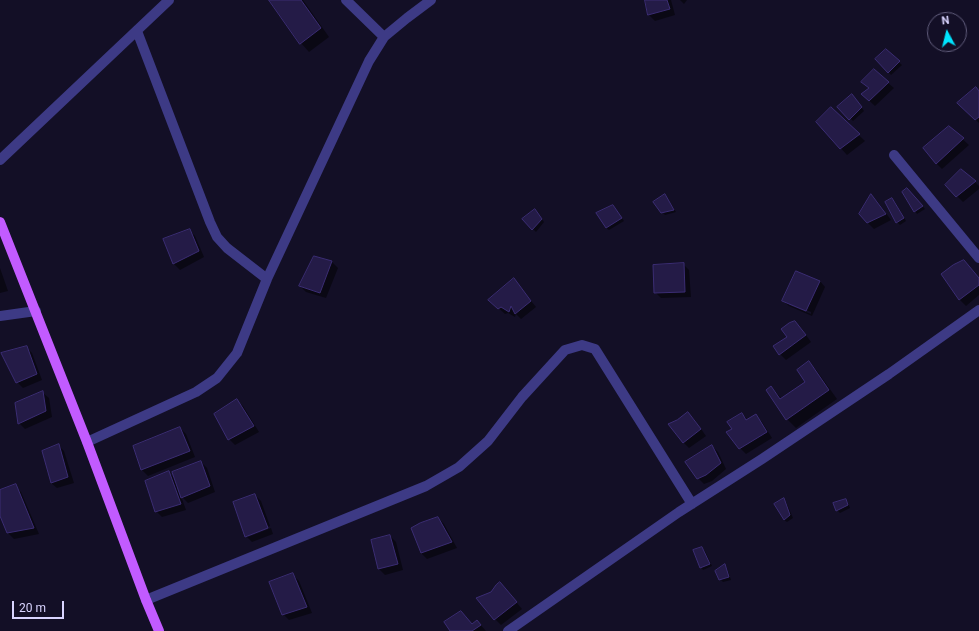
<!DOCTYPE html>
<style>
body{margin:0}
#map{position:relative;width:979px;height:631px;overflow:hidden;background:#130f26;font-family:Roboto,sans-serif}
canvas{display:block}
.north{position:absolute;left:927px;top:12px;width:40px;height:40px;box-sizing:border-box;background:#130f26;border:1px solid #625e7d;border-radius:50%;rotate:353deg;font-size:11px;font-weight:700;line-height:16px;text-align:center;color:#d9d4ff}
.north::after{content:'';display:block;margin:auto;width:14px;height:18px;background:#00e5ff;clip-path:polygon(50% 0,100% 100%,50% 72%,0 100%)}
.scale{position:absolute;left:12px;top:601px;width:52px;height:18px;box-sizing:border-box;border:2px solid #d9d4ff;border-top:0;padding-left:5px;font-size:12px;line-height:14px;white-space:nowrap;color:#d9d4ff;-webkit-text-stroke:3px #130f26;paint-order:stroke}
</style>
<div id="map">
<canvas width="979" height="631"></canvas>
<div class="north">N</div>
<div class="scale">20 m</div>
</div>
<script>
const g = document.querySelector('canvas').getContext('2d');
g.lineJoin = 'round';
function paint(path, color) {
  g.fillStyle = color;
  g.fill(path, 'evenodd');
}
function trace(path, color, width, dash) {
  g.strokeStyle = color;
  g.lineWidth = width;
  g.lineCap = dash ? 'butt' : 'round';
  g.setLineDash(dash || []);
  g.stroke(path);
}
paint(new Path2D(`
 M270,0H303L329,37L309,52L301,43Z
 M646,0H671L675,15L655,21L649,15Z
 M680,0H687L684,4Z
 M886,51L902,65L891,75L877,59Z
 M862,82L888,83L894,88L875,106L862,94L870,89Z
 M979,92V123L959,103Z
 M855,98L864,111L853,121L839,107Z
 M831,109L865,141L847,155L817,122Z
 M949,127L969,145L942,169L937,164L925,148Z
 M975,182L979,186V189L963,202L957,196Z
 M910,192L925,209L917,214L915,211Z
 M871,196L877,201L891,220L874,229L868,223Z
 M667,198L676,212L665,215L662,212Z
 M892,199L895,202L906,221L900,225L897,222Z
 M615,209L624,221L609,230L606,228Z
 M537,213L544,222L536,232L523,219Z
 M189,230L195,236L204,257L180,270L174,264L165,239Z
 M314,257L332,262L338,268L326,298L306,292L300,286Z
 M683,264L689,270L691,297L661,298L655,292Z
 M0,268L8,291L0,293Z
 M943,274L979,279V295L966,306L960,300Z
 M820,281L825,287L812,316L789,306L783,301ZM789,303L811,312V314L789,305Z
 M519,286L536,307L521,319L516,314L515,317L508,313L505,314L490,300Z
 M795,322L801,328L811,342L786,360L780,354Z
 M26,347L32,353L42,380L23,388L17,382Z
 M809,362L817,371L837,399L796,428L787,419L771,387L782,399L807,382Z
 M43,393L49,398L52,417L25,429L19,423Z
 M237,401L243,406L259,432L235,445L229,439Z
 M688,413L694,419L706,436L689,448L684,443L678,421Z
 M742,414L748,420L756,416L762,422L772,438L746,454L740,448L733,429Z
 M180,428L186,434L195,457L148,476L142,470Z
 M58,445L64,451L74,483L57,488L51,483Z
 M712,446L718,452L726,469L712,481L704,484L698,478Z
 M201,462L207,468L215,492L188,503L181,496L186,510L162,517L156,511L168,472L176,480Z
 M15,486L21,492L39,534L14,539L8,533L0,513V491Z
 M255,495L261,501L270,526L248,534V537L271,528L273,534L252,542L246,536Z
 M784,499L786,502L793,518L787,522L784,520Z
 M846,500L848,503L850,508L840,513L837,510Z
 M438,518L444,524L457,548L427,559L421,553L412,528Z
 M390,536L396,542L403,570L385,575L379,569Z
 M702,548L705,551L712,566L703,570L701,567Z
 M725,565L727,568L731,580L723,582L720,579Z
 M293,575L299,581L312,613L289,620L283,614Z
 M506,590L522,609L501,625L495,619Z
 M461,612L473,625L477,621L486,631H451Z`), '#0007');
const building = new Path2D(`
 M269,0H301L321,28L300,44Z
 M645,0H667L670,9L648,15Z
 M886,49L900,61L888,73L875,59Z
 M874,69L889,82L869,101L861,94L869,88L861,82Z
 M976,87L979,91V117L975,120L957,103Z
 M852,94L862,107L849,120L837,107Z
 M831,107L860,134L840,149L816,122Z
 M949,126L964,138L936,164L923,148Z
 M961,169L976,181L956,197L945,185Z
 M907,188L923,206L914,212L902,192Z
 M665,194L674,210L661,213L653,202Z
 M871,194L886,214L867,223L859,214Z
 M892,198L904,218L896,223L885,202Z
 M613,205L622,218L606,228L596,213Z
 M535,209L542,219L532,230L522,219Z
 M190,229L199,251L173,264L163,239Z
 M314,256L332,261L320,293L299,286Z
 M964,260L979,278V285L959,300L941,274L953,265Z
 M684,263L685,292L654,293L653,265Z
 M796,271L820,281L806,311L782,301Z
 M514,278L531,301L515,314L511,306L509,312L501,307L498,309L488,300Z
 M795,321L806,335L779,355L773,346L787,337L781,329L789,323Z
 M27,346L37,374L16,383L1,353Z
 M809,361L829,390L786,420L766,390L771,386L780,399L805,382L797,370Z
 M43,391L46,411L18,424L15,403Z
 M237,399L254,426L228,440L214,414Z
 M688,412L701,429L683,443L668,424L677,420Z
 M742,413L746,420L756,414L767,432L739,449L726,432L732,429L727,422Z
 M180,427L190,451L141,470L133,446Z
 M59,444L68,477L51,483L42,451Z
 M712,445L721,463L706,475L697,479L685,462Z
 M201,461L210,486L181,498L172,472Z
 M169,471L181,504L155,512L145,481Z
 M16,484L34,528L7,533L0,516V490Z
 M255,494L268,528L245,537L233,502Z
 M784,498L790,515L784,520L774,504Z
 M846,499L848,505L836,511L833,503Z
 M438,517L452,542L421,553L411,528L420,523Z
 M390,535L398,564L378,569L371,540Z
 M702,547L710,564L700,568L693,550Z
 M725,564L729,577L719,580L715,571Z
 M293,573L307,607L282,615L269,582Z
 M500,582L517,602L494,620L476,598L491,592L496,585Z
 M461,611L472,624L477,620L481,625L472,631H450L444,622Z`);
paint(building, '#241b47');
trace(building, '#3b2d73', 1);
trace(new Path2D(`
 M346,0L384,37
 M137,31L210,222L217,237L227,248L267,279
 M894,155L979,258
 M0,160L169,0
 M0,316L36,311
 M87,442L196,392L217,378L237,353L267,279L369,61L384,37L407,18L431,0
 M146,600L426,486L459,467L488,441L522,397L565,350L582,345L595,349L692,504
 M508,631L679,512L762,459L889,374L979,310`), '#3d3a85', 10);
trace(new Path2D(`
 M0,222L87,442L146,600L159,631`), '#c25bff', 10);
</script>
